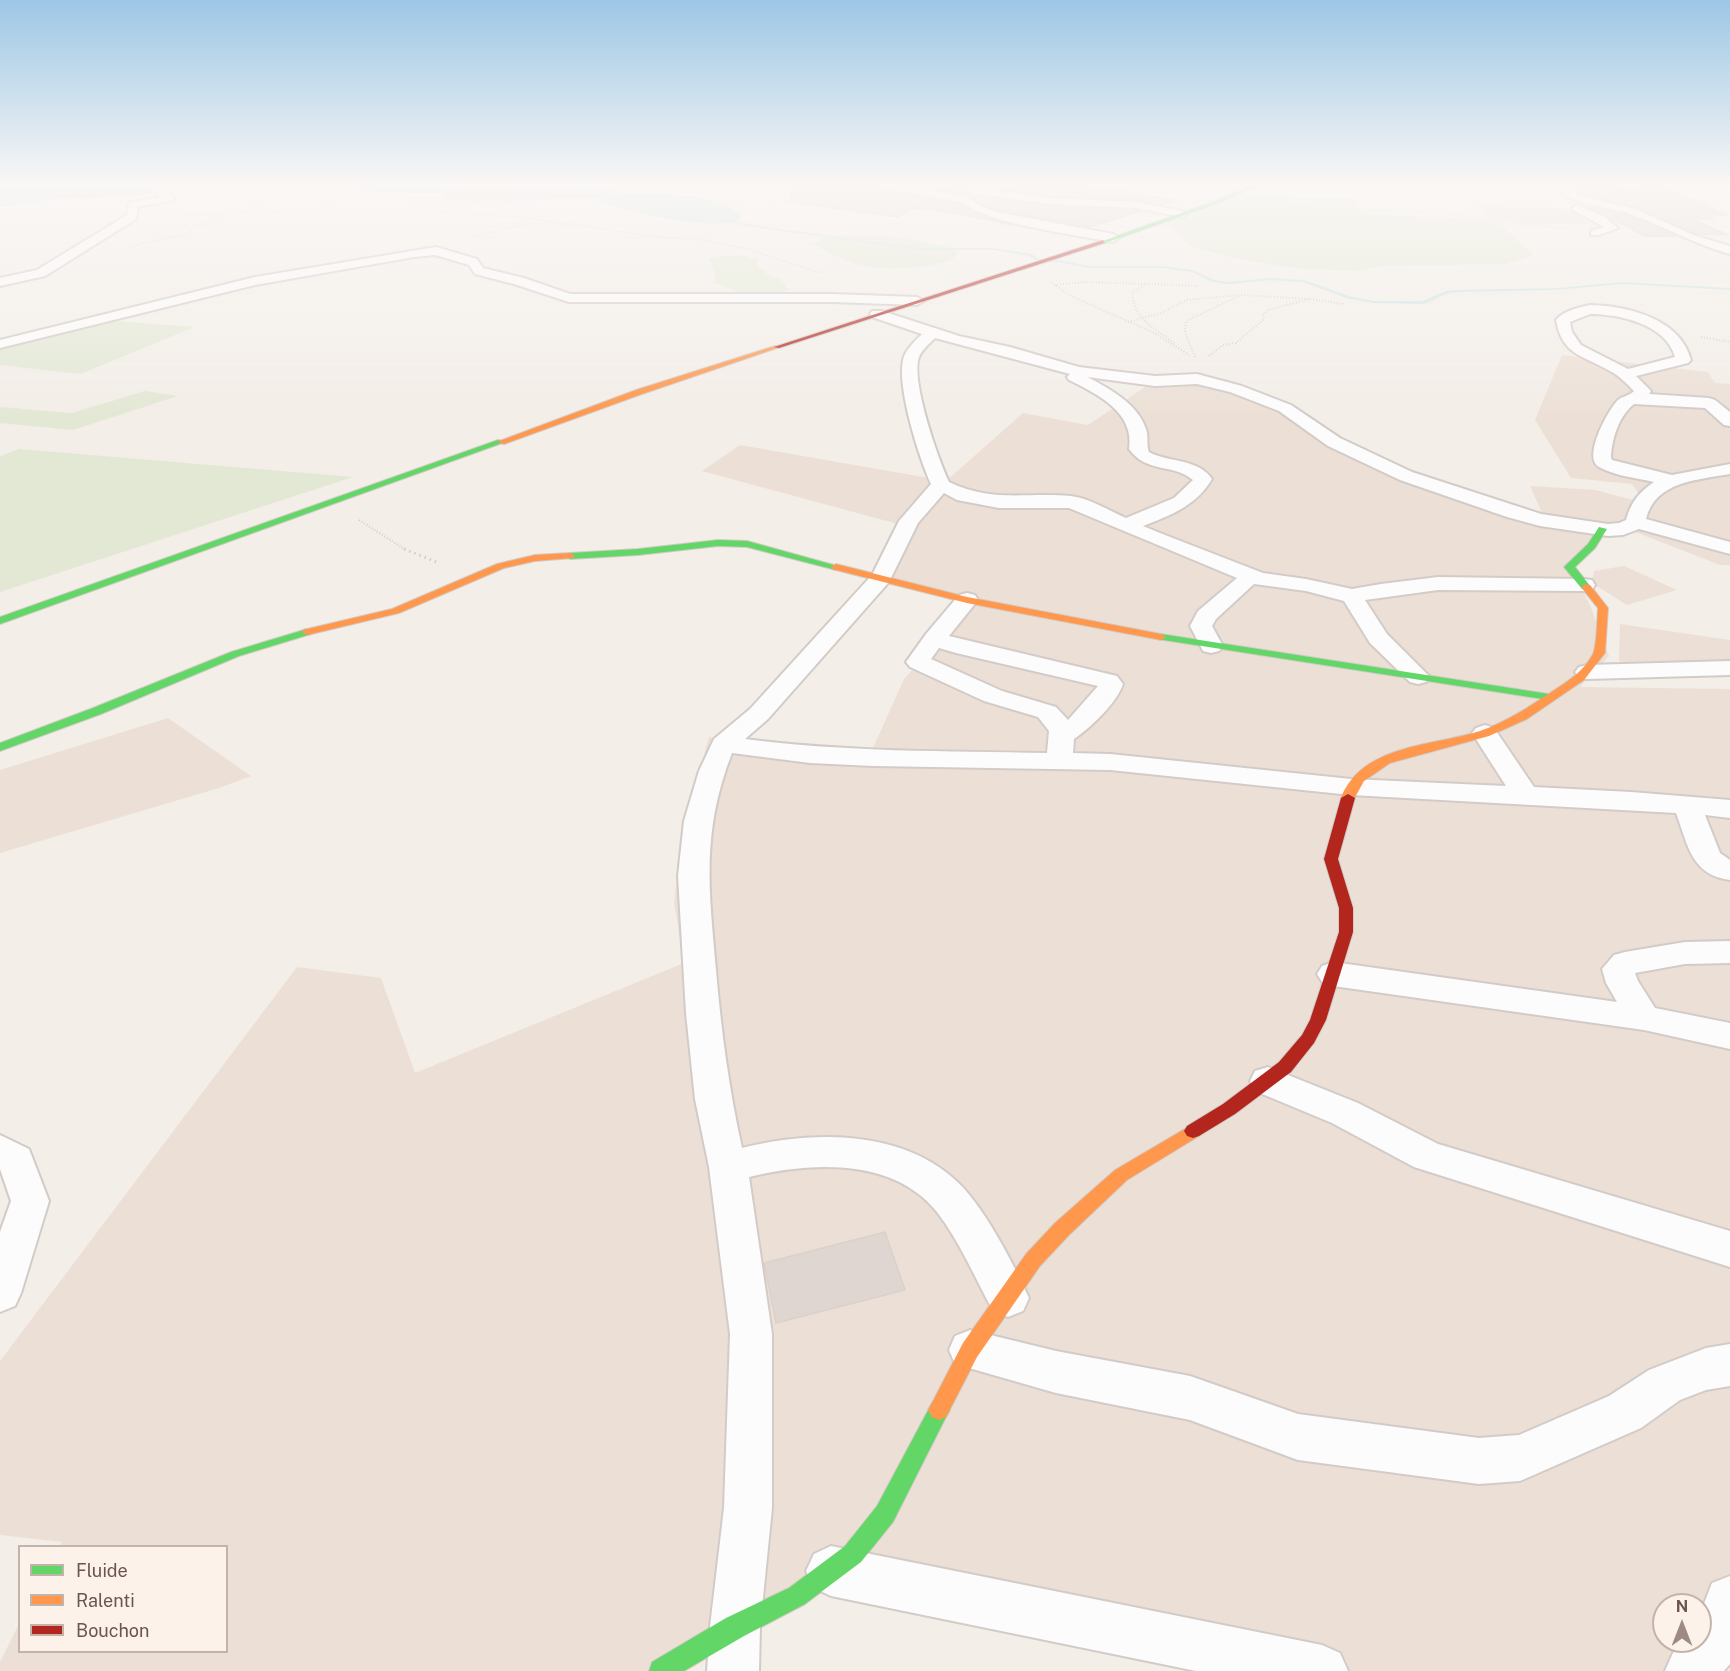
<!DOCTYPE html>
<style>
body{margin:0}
#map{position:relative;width:1730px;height:1671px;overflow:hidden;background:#f3eee8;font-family:"Public Sans",sans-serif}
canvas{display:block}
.legend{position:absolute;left:18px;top:1545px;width:210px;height:108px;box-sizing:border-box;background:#fcf2e9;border:2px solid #c3b3ab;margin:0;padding:8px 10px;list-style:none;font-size:18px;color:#6d544d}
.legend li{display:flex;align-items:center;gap:12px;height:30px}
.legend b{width:30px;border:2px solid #c3b3ab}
.north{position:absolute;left:1652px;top:1593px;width:60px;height:60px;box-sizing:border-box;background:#fcf2e9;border:2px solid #c3b3ab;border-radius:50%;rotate:0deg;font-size:16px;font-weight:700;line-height:24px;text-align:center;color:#6d544d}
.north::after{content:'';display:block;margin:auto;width:21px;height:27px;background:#9c8a83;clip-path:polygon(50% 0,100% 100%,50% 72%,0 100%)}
</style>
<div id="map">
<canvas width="1730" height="1671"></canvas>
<ul class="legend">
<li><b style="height:8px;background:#63d668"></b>Fluide</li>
<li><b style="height:8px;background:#ff974d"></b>Ralenti</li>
<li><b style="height:8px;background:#b3261e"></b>Bouchon</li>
</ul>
<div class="north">N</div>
</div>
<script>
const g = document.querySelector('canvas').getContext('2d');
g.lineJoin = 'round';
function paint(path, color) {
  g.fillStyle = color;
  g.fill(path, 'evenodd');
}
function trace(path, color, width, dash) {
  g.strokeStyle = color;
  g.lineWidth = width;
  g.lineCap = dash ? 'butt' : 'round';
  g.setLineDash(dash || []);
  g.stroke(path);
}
paint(new Path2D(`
 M1556,184H1614L1628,198L1670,212L1641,216L1577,198Z
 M1476,205L1573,209L1591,224H1538L1490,218Z
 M1562,355L1708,372L1715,383L1730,384V565H1720L1630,530L1609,531L1571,568L1590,605L1609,656L1580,687L1730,689V1601L1691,1671H1322L831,1571L661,1671H0V1662L19,1624L20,1652H226V1546H60L62,1542L0,1535V1361L297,967L381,978L415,1073L684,963L674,903L682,835L709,737L766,747L868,759L904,679L973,605L881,576L905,526L702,471L740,445L946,481L1023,413L1088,425L1154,381L1216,388L1283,409L1335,451L1400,477L1547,524L1530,486L1595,490L1645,503L1632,484L1571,478L1535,420ZM1664,1605H1700V1641H1664Z
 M1624,566L1677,590L1627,605L1592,583L1594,571Z
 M1620,624L1730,640V662L1647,669L1619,661Z
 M168,718L251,776L219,788L0,853V770Z`), '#ece0d6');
paint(new Path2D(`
 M1242,194L1355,199L1362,214L1496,220L1534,255L1506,264L1381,266L1360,271L1302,269L1234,258L1191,247L1164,219Z
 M850,235C888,236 923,237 958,252L951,261C897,273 862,274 813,244L821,238Z
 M718,256H745L758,259L757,267L766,270L767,275L782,280L788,290L754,298L713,282L716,278L709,258Z
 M102,320L194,327L81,374L0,365V348Z
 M145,391L178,396L73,430L0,423V407L72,413Z
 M19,449L353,477L0,592V456Z`), '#e2e8d4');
paint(new Path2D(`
 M0,184H157L151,193L140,196L49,199L0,207Z
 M368,184H413L478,191L582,187L622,189L611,194C618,195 626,194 634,194C668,193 713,194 741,214L740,221C700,230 641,213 601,203L598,199L603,197L588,198L460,200L444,199L445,194L359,191L353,189Z`), '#cce3e2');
paint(new Path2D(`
 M309,184L376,186H309L133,195Z
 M719,218L753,225L918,248H994L1032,254L1041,261L1058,260L1088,266H1162L1193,270L1215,280L1229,282L1270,278L1304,280L1349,296L1373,301H1423L1446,291L1457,290L1556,288L1622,282L1730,288V290L1622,284L1556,290L1457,292L1449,293L1424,304L1373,303L1346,298L1303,282L1270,280L1229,284L1212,282L1192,272L1162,268H1088L1058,262L1040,263L1029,256L994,250H918L753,227L718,220Z`), '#cce3e2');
const building = new Path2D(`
 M792,184H875L882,189L963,205L975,213L1011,225L954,213L915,208L898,217L791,202Z
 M908,184H1076L1178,200L1163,205L1136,200L1050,196L975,186L969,189L971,195L1050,206L1141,211L1090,227L998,210L981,204L967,195Z
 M1661,185L1727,215H1705L1714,219H1692L1728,235L1697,234L1636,207L1585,195L1577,191H1583L1576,187Z
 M1589,207L1626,215L1675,236H1645Z
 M885,1232L905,1290L776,1323L764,1263Z`);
paint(building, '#dfd6d1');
trace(building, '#dbd1cb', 1.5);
const street = new Path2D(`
 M156,184H166L167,192L174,196V200L138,207L136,219L45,276L0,286V278L37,270L127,215L129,203L159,197L157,194Z
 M877,184H897L967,197L980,206L997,212L1113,234L1119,238L1113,242C1077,235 988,224 964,203L882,187Z
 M1550,184H1562L1581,196L1635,209L1696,236L1730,246V254C1693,244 1662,225 1627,213C1600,205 1570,205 1550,184Z
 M975,188L1050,198L1136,202L1182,211L1188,214L1182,217L1136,208L1050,204L971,193V189Z
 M1577,205L1605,217L1618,228L1599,235H1591V231L1604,227L1573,210L1572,208Z
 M436,247L477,259L483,268L524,278L570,294H832L917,297L924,301L917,305L832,302H569L514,284L475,274L469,265L435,255L414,257L255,285L0,348V340L255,277Z
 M1590,305C1627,306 1680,318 1691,360L1688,363L1636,376L1651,391L1649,394L1709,398L1715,400L1730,412V426L1724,425L1705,408L1634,404C1619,416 1612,438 1611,457L1612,460L1672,475L1730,464V474C1698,480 1655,481 1646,519L1730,542V554L1639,529L1623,535L1608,536L1540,526L1507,517L1400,480L1328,446L1279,411L1230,392L1197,384L1155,386L1087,377C1109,388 1138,404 1146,429C1149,437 1146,445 1149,452C1169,463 1198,458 1212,479C1196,506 1171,515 1143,526L1160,533L1263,573L1306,579L1352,589L1381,584L1438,577L1584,579L1592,580L1595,585L1592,590L1584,591L1438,590L1365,600L1387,634L1430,677L1426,682L1418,684L1410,682L1370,643L1344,601L1306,591L1254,584L1216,619L1212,626L1223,646L1219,651L1211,653L1203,651L1190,626L1198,611L1237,578L1069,508H999L957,500L944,493L918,523L889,582L768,719L745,739C845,752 946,751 1047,753L1049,731L1038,717L984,701L910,667L906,662L926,634L959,595L967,593L975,595L978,600L949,636L1117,676L1123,684C1117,703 1090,728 1074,739L1073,753L1110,754L1351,779L1506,786L1472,733L1476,728L1485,725L1494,728L1534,787L1631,792L1730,800V818L1705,815L1720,853L1730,860V880C1691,875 1688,845 1676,813L1351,795L1110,770L873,766L810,763L732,753C701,832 709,889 716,970C721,1030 729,1089 742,1148C810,1131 897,1129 953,1178C982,1202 1013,1263 1029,1298L1023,1311L1008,1317L993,1311C975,1278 960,1242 937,1212C893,1157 810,1162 749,1177L772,1334V1508L760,1627L759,1671H707L710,1627L724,1508L730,1334L709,1167L695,1099L686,1013L678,876L684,821L699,771L714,739L750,709L872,575L899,521L931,484C919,458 897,388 903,360C905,350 915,341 922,334L872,317L870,314L872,311H882L959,336L1010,347L1079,367L1155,376L1197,374L1242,386L1291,405L1340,438L1412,472L1541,514L1608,524L1619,523L1626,520C1631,502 1639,492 1654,482C1637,478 1615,476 1599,467C1582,457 1608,410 1618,400C1623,396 1629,396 1634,391C1626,383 1619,375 1608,370C1582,355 1562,355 1556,320C1565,310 1577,308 1590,305ZM1590,314C1619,314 1666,324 1675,357L1628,369L1581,345L1572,332L1570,322ZM935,338L1070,374L1067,377L1069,380C1098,394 1135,413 1129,449C1147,474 1173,463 1193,480L1174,498L1126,518C1110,511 1089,498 1071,496C1025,492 993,503 949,482C937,456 913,387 918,360C920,351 929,344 935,338ZM939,648L956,653L1098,686L1068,720L1056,707L1002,691L931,659Z
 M1730,661V675L1587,679L1579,677L1575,672L1579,667L1587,665Z
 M1730,941V963L1685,964L1635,973L1638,981L1655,1008L1730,1023V1049L1644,1030L1333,986L1322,982L1317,974L1322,966L1333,962L1617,1002L1606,983L1602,969L1614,955L1625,952L1685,942Z
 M1268,1067L1358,1103L1438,1144L1730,1231V1267L1414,1167L1332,1123L1255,1091L1250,1081L1255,1071Z
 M0,1135L29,1149L49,1201L21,1293L15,1306L0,1312V1232L11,1201L0,1169Z
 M970,1330L1056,1351L1190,1376L1298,1414L1479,1438L1519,1435L1609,1396L1649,1370L1706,1348L1730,1344V1386L1706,1390L1680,1400L1641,1428L1520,1481L1479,1484L1298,1460L1190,1420L1056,1393L955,1364L949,1350L955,1336Z
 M831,1546L1322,1645L1340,1653L1348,1671H1196L831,1596L814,1588L806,1571L814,1554Z
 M1730,1576V1664L1724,1671H1665L1673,1653L1682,1641H1700V1614L1712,1583Z`);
const fast = new Path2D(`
 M1255,184H1261L1219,203L1105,243L1100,242L1215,201Z
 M498,440L505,442L0,624V617Z
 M1599,527L1607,529L1595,548L1575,567L1591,587L1586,590L1582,589L1564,567L1588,544Z
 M718,540L747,541L841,567L836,570L747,547L718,546L638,555L570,559L565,556L570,553L638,549Z
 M307,629L311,630V634L239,656L101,714L0,751V743L93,708L231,652Z
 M1161,634L1549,694L1555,697L1549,700L1157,639V635Z
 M939,1400L946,1403L950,1410L946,1417L893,1522L861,1562L805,1604L744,1636L684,1671H649L652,1662L726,1618L789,1588L845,1546L877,1506L932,1403Z`);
const slow = new Path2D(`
 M775,346L780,347L642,394L504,444L497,442L636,390Z
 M570,553L575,556L573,558L535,561L504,568L399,613L307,635L302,632L303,630L392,609L497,564L535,555Z
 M836,564L967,597L1161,634L1166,637L1161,640L967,603L832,569L831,567Z
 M1586,584L1590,585L1608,608L1605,653L1584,680L1527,719L1489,736L1390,763L1364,781L1353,801H1343L1341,798C1362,744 1434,746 1480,731C1507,722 1530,706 1553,691C1568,681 1584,671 1593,654C1597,644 1597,620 1598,608L1581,587Z
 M1193,1124L1199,1126L1202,1131L1199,1136L1127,1180L1069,1235L1040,1266L977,1357L946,1417L939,1420L932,1417L928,1410L932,1403L963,1343L1026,1254L1055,1223L1115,1170Z`);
const jam = new Path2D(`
 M1103,240L1105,243L779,348L774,347Z
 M1348,794L1355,798L1338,859L1353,908V932L1326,1020L1314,1043L1291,1072L1235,1114L1199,1136L1193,1138L1187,1136L1184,1131L1187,1126L1223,1104L1279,1062L1302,1035L1310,1020L1339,932V908L1324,859L1341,798Z`);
trace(street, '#d2cbc7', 4);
trace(fast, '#d2cac5', 2);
trace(slow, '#d2cac5', 2);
trace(jam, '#d2cac5', 2);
trace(new Path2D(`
 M187,184L228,189L259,200L255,212
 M621,193L651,184
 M768,200L817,184
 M726,201L794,192
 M326,204L336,210
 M1266,205L1441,213L1566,229
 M410,208L458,202L598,197
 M182,216L254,212L417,210L528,218L524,224L473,237
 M528,218L656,237L704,240L747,249L821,273
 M131,246L186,234L201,224L223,216`), '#d4cdca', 1.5, [1, 1.5]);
trace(new Path2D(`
 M1051,282L1069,295L1154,333L1189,355
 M1054,285L1088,282L1145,284
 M1128,322L1161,313L1187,300L1238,295
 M1701,337L1730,342
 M1174,343C1158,331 1130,316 1133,292L1146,284L1200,286
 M1209,356L1223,345L1236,343L1264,319L1263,315L1268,310L1310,299
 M1195,357L1185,332L1186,321L1241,295L1310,299L1344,304
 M359,520L406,550`), '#d4cdca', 2, [1, 2]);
trace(new Path2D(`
 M404,549L439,563`), '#d4cdca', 3, [1.5, 4]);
paint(street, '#fdfcfc');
paint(fast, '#63d668');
paint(slow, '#ff974d');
paint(jam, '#b3261e');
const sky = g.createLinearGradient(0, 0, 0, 418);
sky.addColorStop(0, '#9dc7e6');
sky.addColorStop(0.44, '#faf7f5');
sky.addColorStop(1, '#faf7f500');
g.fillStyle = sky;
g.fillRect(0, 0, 1730, 418);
</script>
